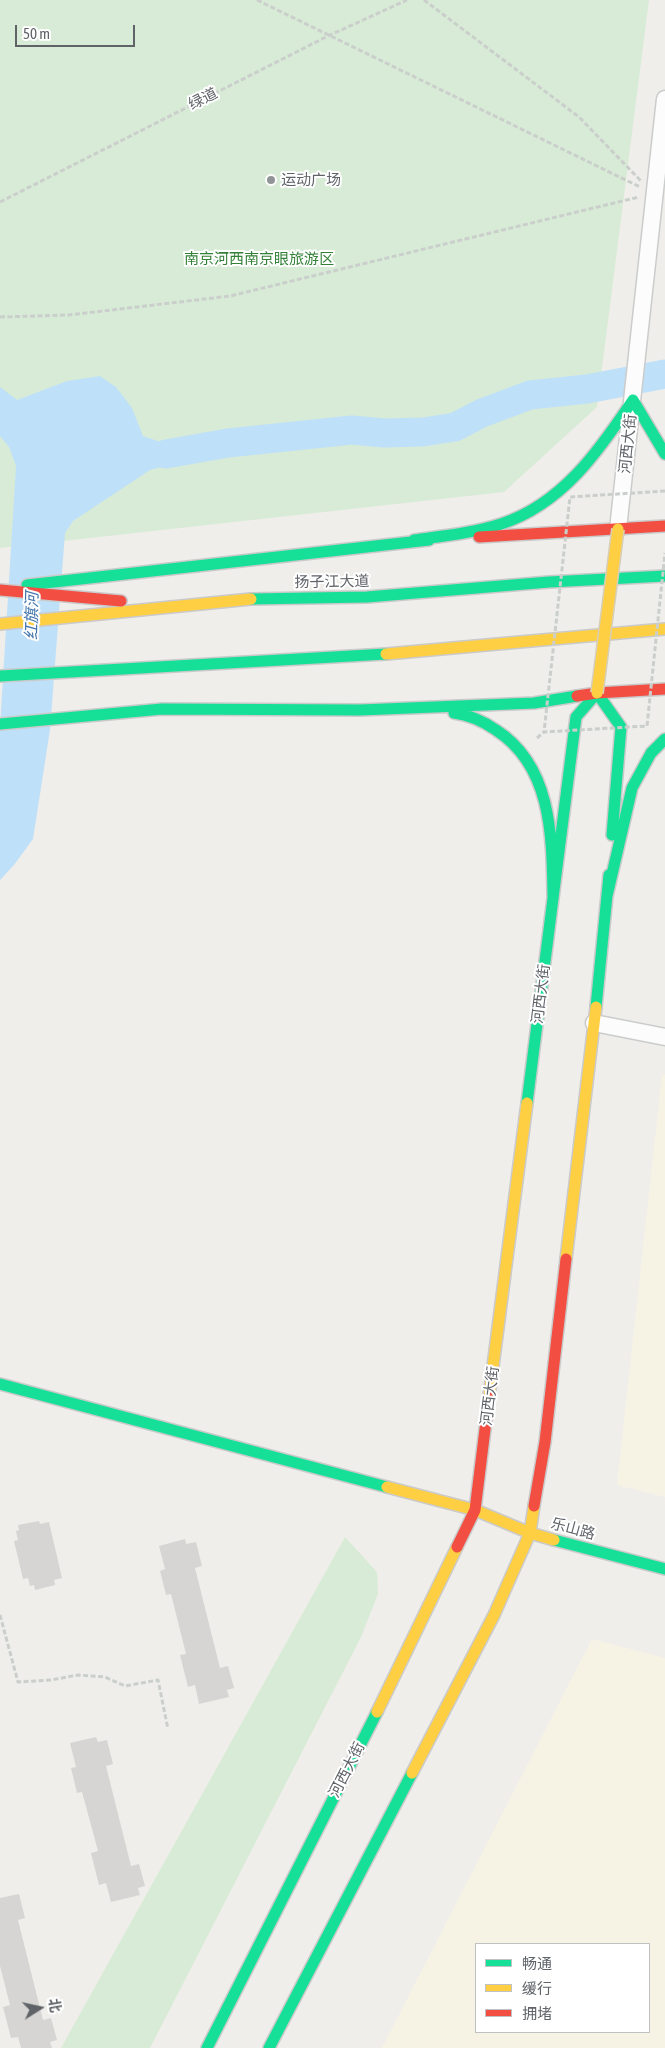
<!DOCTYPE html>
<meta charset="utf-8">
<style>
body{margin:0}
#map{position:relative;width:665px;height:2048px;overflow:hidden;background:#efeeea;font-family:"Asap Condensed","Noto Sans SC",sans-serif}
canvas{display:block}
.legend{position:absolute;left:475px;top:1943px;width:175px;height:90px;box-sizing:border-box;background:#fff;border:1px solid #bfc1c3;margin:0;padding:6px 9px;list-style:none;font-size:15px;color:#5f6368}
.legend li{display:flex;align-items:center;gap:10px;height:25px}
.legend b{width:25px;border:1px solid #bfc1c3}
.north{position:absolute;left:15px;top:1983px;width:50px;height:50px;-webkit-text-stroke:4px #fff;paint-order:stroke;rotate:80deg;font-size:14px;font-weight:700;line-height:20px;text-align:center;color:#5f6368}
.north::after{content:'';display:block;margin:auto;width:18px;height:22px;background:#5f6368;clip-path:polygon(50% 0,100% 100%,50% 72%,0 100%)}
.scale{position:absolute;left:15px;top:25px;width:120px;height:22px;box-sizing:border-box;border:2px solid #5f6368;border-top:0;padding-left:6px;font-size:15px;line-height:18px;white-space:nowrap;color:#5f6368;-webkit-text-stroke:4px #fff;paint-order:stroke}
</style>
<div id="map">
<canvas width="665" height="2048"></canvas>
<ul class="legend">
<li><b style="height:6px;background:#16e098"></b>畅通</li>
<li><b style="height:6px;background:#ffcf43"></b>缓行</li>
<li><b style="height:6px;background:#f24e42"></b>拥堵</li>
</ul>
<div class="north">北</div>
<div class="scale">50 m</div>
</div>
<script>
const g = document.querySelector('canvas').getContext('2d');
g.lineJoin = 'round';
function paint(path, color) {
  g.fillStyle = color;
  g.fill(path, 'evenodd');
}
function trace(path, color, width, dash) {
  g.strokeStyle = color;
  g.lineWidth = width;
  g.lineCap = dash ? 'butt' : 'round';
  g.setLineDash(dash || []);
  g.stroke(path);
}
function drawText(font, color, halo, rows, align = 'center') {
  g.font = font + ' "Asap Condensed","Noto Sans SC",sans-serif';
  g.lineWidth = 4;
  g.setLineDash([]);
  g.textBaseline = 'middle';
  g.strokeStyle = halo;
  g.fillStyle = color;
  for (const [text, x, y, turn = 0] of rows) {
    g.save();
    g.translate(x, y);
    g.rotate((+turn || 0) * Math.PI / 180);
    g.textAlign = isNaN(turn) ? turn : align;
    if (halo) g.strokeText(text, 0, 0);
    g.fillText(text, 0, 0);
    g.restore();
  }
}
paint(new Path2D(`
 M662,1075H665V1497L617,1485Z
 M592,1639L665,1658V2048H382ZM649,1944V2032H476V1944Z`), '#f7f3e4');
paint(new Path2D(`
 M0,0H649L597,407L504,492L0,548Z
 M345,1537L377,1572L378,1594L361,1637L150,2048H61Z`), '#d8ebd6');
paint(new Path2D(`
 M100,376L116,387L132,408L143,436L166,444L205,440L203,456L150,470L73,521L65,533L50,730L33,839L14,865L0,880V727L16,466L9,447L0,436V387L17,400L67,381Z`), '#bfe0f9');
trace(new Path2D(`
 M166,454L228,443L352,430L384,433L423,432L455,427L482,413L530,395L587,389L665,374`), '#bfe0f9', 29);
paint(new Path2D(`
 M39,1521L40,1524L49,1522L62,1578L54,1580L55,1585L35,1590L34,1585L30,1586L28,1578L23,1579L14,1541L18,1540L16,1531L19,1530L18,1525Z
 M185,1539L186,1544L196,1542L202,1566L195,1568L220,1668L228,1666L234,1688L227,1690L229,1697L199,1704L195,1685L188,1687L180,1655L186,1654L171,1594L166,1595L160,1571L165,1569L159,1546Z
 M96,1737L98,1742L107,1740L113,1764L106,1766L131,1866L139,1864L145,1886L138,1888L140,1895L111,1902L106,1883L99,1885L91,1853L98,1851L82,1792L77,1793L71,1768L76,1767L70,1743Z
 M19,1894L25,1918L18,1920L43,2020L51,2018L57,2040L50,2042L52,2048H21L18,2037L11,2038L3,2007L10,2005L0,1966V1898Z`), '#d6d5d3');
const street = new Path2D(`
 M618,529L665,99
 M594,1023L665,1037`);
const fast = new Path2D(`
 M414,540C443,536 473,533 501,524C562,504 599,451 633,400L665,454
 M27,585L429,540
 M251,599L367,597L549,582L665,576
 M0,676L386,654
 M454,713C470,715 483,721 496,730C552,766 552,836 553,896
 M0,724L162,709L360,710L534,703L577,696
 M607,896L632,788L651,753L665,739
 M596,1007L609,875
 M527,1103L576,717L597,693L621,727L612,835
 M0,1384L387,1487
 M554,1540L665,1569
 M207,2048L377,1712
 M269,2048L412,1773`);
const slow = new Path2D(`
 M0,624L251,599
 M386,654L665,629
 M566,1259L596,1007
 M489,1397L527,1103
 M387,1487L475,1510L530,1533L554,1540
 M377,1712L457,1547
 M412,1773L494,1615L530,1533L534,1506`);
const jam = new Path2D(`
 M479,537L665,526
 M0,590L121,601
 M577,696L597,693L665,689
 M534,1506L545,1442L566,1259
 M457,1547L475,1510L489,1397`);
trace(street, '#cbcccc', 19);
trace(fast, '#cacacb', 14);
trace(slow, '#cacacb', 14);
trace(jam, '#cacacb', 14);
trace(new Path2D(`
 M257,0L640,187
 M424,0L579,117L641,181
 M0,202L328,36L407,0
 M0,317L69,315L230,296L639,197
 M537,738L544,732
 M0,1615L18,1682L51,1680L78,1675L105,1677L125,1686L158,1680L168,1729`), '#cacfcc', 3, [5, 2.5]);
trace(street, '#fdfcfc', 16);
trace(fast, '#16e098', 11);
trace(slow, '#ffcf43', 11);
trace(jam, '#f24e42', 11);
const slowBridge = new Path2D(`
 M597,693L618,529`);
trace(slowBridge, '#d7ceb8', 14, []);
trace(new Path2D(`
 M665,491L570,497L544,732L647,726L665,553`), '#cacfcc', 3, [5, 2.5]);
trace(slowBridge, '#ffcf43', 11);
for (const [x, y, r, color] of [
 [271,180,5,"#919496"]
]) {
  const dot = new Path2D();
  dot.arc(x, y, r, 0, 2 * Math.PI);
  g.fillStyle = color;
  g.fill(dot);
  trace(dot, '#fff', 2);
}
drawText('15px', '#5f6368', '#fff', [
 ["绿道",203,99,-27],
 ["河西大街",628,444,-84],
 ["扬子江大道",332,582,-1],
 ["河西大街",541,994,-83],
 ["河西大街",490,1396,-83],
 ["乐山路",573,1529,15],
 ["河西大街",347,1770,-63]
]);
drawText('15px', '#5f6368', '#fff', [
 ["运动广场",281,180]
], 'left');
drawText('15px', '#348238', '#fff', [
 ["南京河西南京眼旅游区",259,259]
]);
drawText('italic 16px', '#4174aa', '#fff', [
 ["红旗河",32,616,-89]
]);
</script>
